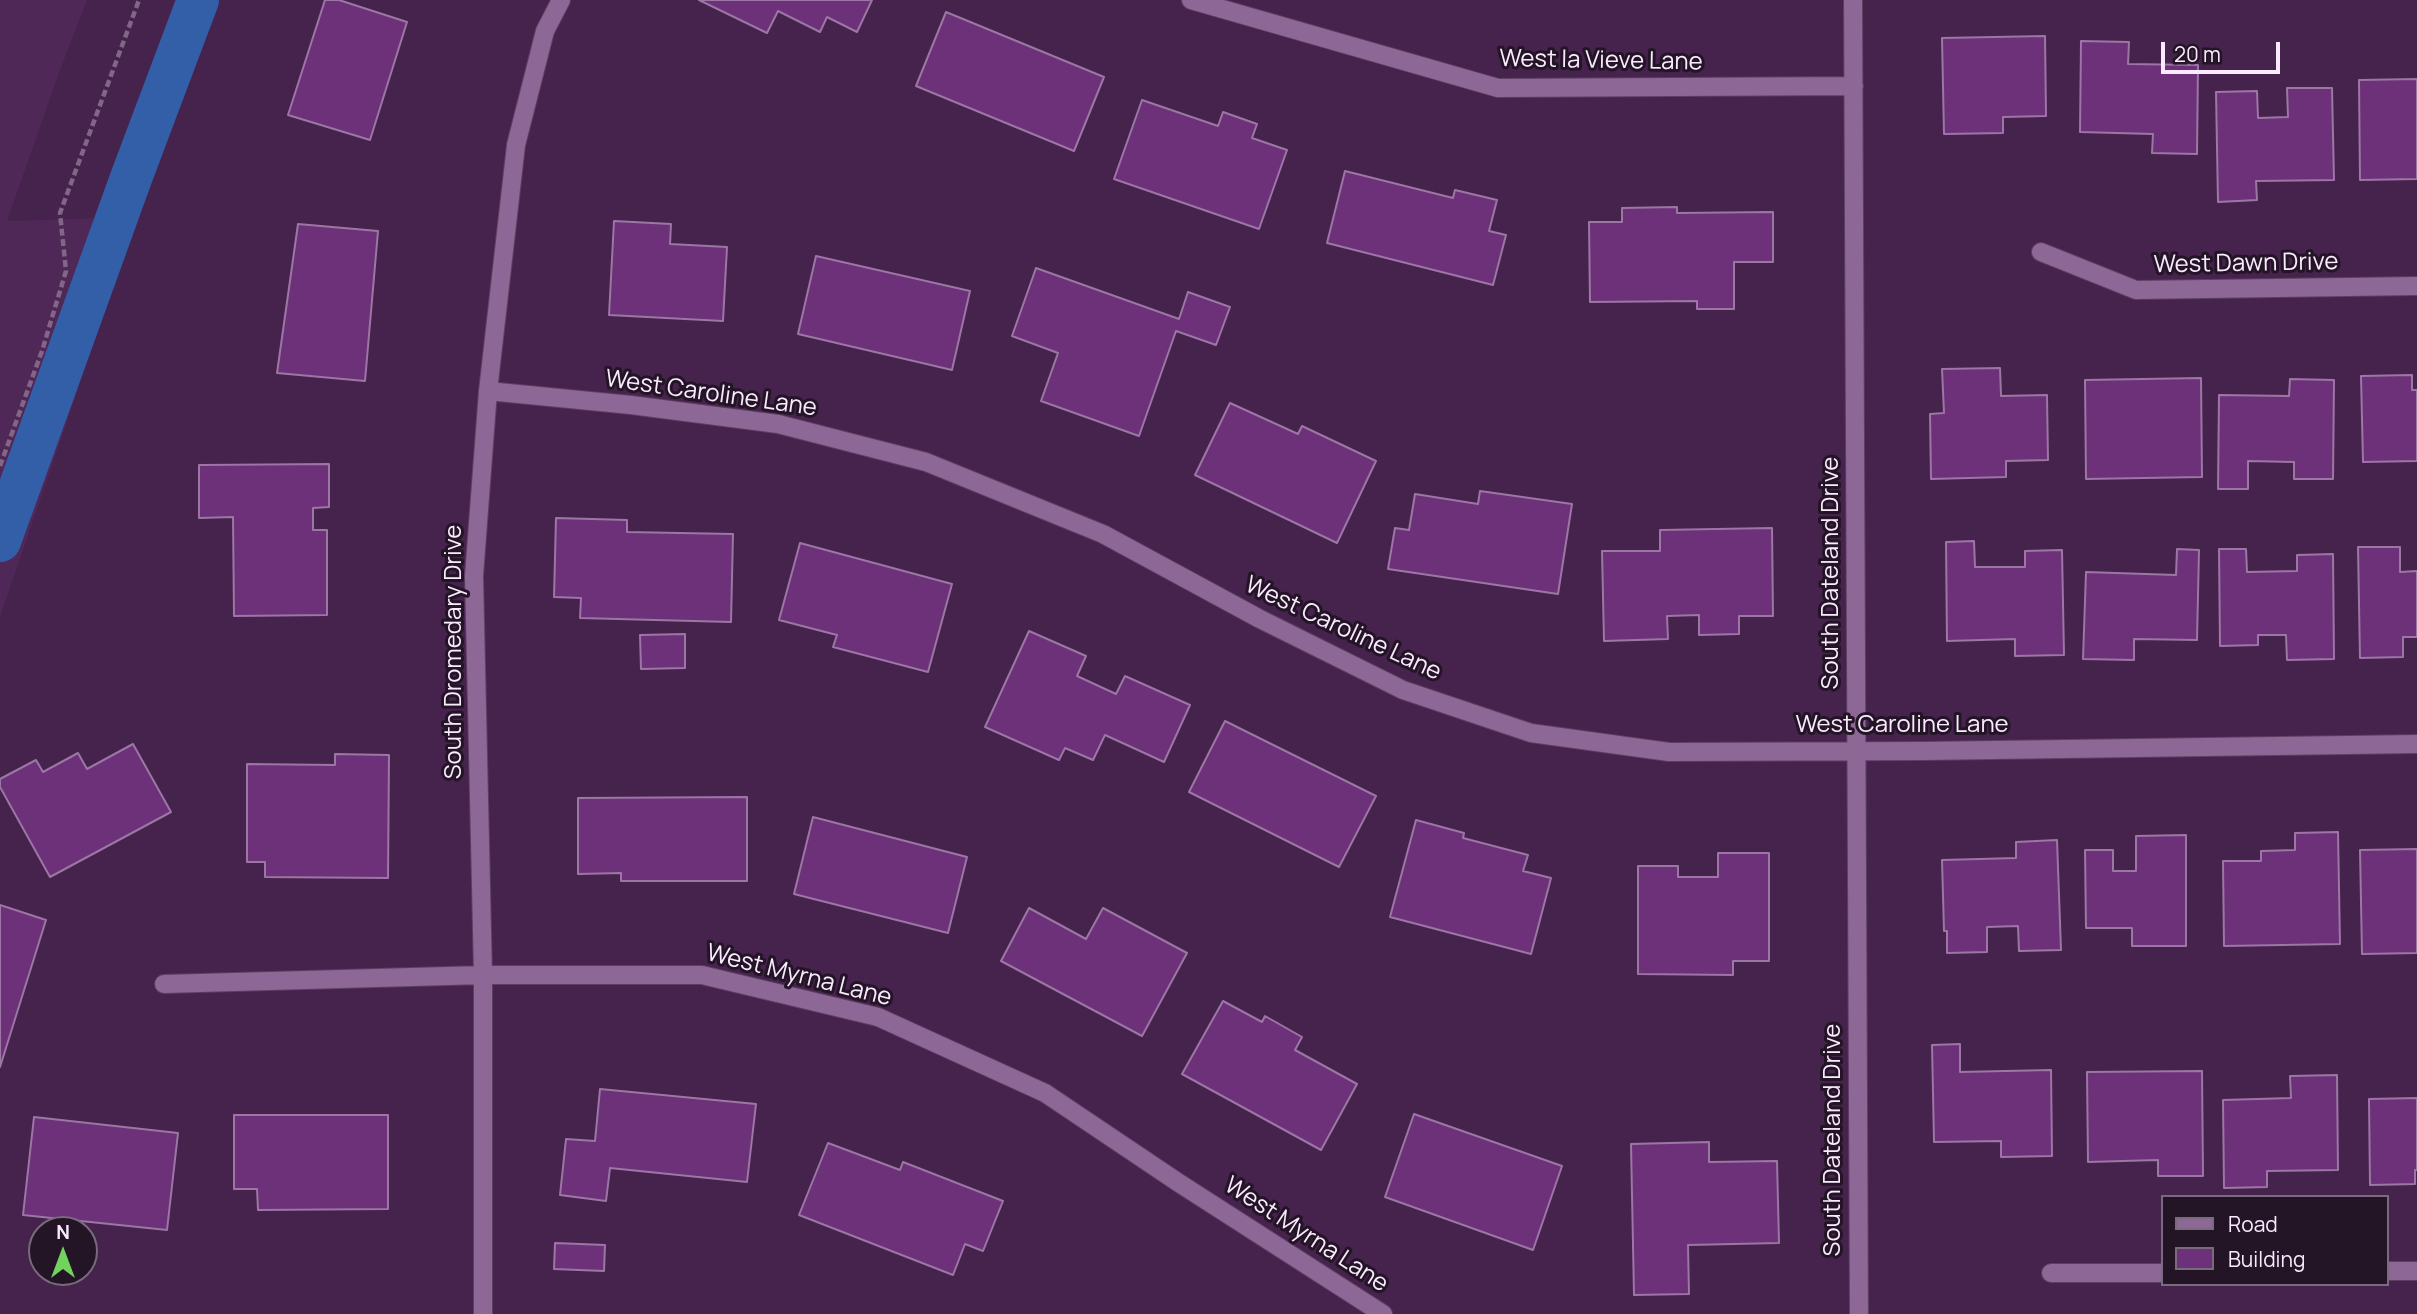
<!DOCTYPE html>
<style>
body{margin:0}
#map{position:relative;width:2417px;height:1314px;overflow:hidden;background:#45234c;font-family:Manrope,sans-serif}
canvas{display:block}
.legend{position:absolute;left:2161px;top:1195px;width:228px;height:91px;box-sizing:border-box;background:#231426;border:2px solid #796a7d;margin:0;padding:9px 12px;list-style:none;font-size:21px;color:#fbeaff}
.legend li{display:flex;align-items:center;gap:14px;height:35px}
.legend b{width:35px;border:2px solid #796a7d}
.north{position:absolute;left:28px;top:1216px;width:70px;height:70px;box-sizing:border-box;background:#231426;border:2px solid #796a7d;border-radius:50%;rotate:0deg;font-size:19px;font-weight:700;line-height:28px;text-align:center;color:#fbeaff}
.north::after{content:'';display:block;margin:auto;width:24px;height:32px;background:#71d35e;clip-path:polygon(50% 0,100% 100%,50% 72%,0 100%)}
.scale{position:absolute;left:2161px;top:42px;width:119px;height:32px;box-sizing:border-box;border:4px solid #fbeaff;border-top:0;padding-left:9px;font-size:21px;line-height:24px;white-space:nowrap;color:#fbeaff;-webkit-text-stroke:5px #231426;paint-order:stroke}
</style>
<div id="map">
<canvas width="2417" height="1314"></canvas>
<ul class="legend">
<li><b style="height:9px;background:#8d6795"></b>Road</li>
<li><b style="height:19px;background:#6c3179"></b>Building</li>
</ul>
<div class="north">N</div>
<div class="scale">20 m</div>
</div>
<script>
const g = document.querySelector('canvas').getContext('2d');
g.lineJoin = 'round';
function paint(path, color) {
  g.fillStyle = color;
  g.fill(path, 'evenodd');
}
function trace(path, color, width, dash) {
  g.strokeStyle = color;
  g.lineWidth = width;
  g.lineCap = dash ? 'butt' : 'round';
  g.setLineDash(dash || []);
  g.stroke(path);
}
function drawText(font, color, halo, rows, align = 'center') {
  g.font = font + ' Manrope,sans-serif';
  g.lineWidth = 6;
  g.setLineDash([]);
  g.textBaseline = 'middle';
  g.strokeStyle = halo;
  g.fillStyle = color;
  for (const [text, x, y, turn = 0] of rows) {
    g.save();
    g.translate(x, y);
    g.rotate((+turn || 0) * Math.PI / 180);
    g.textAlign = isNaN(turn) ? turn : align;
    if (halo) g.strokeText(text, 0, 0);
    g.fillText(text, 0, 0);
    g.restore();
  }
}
paint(new Path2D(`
 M0,0H87L60,70L7,221L137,217L0,617Z`), '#4f2858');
trace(new Path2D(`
 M0,541L131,178L198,0`), '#335fa9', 42);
const building = new Path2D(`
 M325,0H339L407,22L370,140L288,115Z
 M699,0H872L857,32L827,17L820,32L778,11L767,33Z
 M946,12L1104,77L1074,151L916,86Z
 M2045,36L2046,116L2003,117V133L1944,134L1942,38Z
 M2081,41L2129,42L2128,64L2198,65L2197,154L2152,153L2153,134L2080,132Z
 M2417,79V179L2360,180L2359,80Z
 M2287,88H2332L2334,180L2256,181L2257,200L2218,202L2216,92L2257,91L2258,118L2288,117Z
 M1142,100L1218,126L1223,112L1257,124L1252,138L1287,150L1259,229L1114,179Z
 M1345,171L1453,198L1455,190L1497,200L1489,231L1506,235L1493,285L1327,243Z
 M1677,207V213L1773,212V262H1734V309H1697V301L1590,302L1589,222H1622V208Z
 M614,221L671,224L670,244L727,247L723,321L609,315Z
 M298,224L378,231L365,381L277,373Z
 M816,256L970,291L952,370L798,334Z
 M1036,268L1179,319L1188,292L1230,307L1216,345L1176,331L1139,436L1041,401L1058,353L1012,336Z
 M2000,368L2001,396L2047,395L2048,460L2006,461V477L1931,479L1930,414L1944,413L1942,369Z
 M2412,375V390H2417V461L2363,462L2361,376Z
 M2201,378L2202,477L2086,479L2085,380Z
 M2290,379L2334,380L2333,479H2294V462L2248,461V489H2218L2219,395L2289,396Z
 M1230,403L1298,434L1302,426L1376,461L1337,543L1195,475Z
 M329,464V507L313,508V530H327V615L234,616L233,517L199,518V465Z
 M1480,491L1572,504L1558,594L1388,569L1395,528L1409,530L1415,494L1478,504Z
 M556,518L627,520V532L733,534L731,622L580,618L581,598L554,597Z
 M1772,528L1773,616H1739V634L1699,635V615L1667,616L1668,639L1604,641L1602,551H1660V530Z
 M1974,541L1975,567H2025V551L2062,550L2064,655L2015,656V639L1947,641L1946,542Z
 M800,543L952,584L928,672L833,647L837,635L779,620Z
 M2358,547H2400V572L2417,571V637H2403V657L2360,658Z
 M2177,549L2199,550L2197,640L2134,639V660L2083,659L2086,572L2176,575Z
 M2219,549H2246L2247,572L2297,571V555L2333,554L2334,659L2287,660L2286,635H2258V645L2220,646Z
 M1029,631L1086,656L1077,676L1116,694L1125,676L1190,705L1164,762L1105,735L1093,760L1065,748L1059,760L985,727Z
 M685,634V668L641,669L640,635Z
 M1225,721L1376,796L1339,867L1189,792Z
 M133,744L171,812L50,877L0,787V779L36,760L43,772L78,753L87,769Z
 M335,754L389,755L388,878L265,877V862H247V764L335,765Z
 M747,797V881H621V873L578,874V798Z
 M813,817L967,857L948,933L794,894Z
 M1416,820L1464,833L1463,838L1528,855L1523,871L1551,878L1531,954L1390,917Z
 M2338,832L2340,944L2224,946L2223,861H2261V851L2295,850V833Z
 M2186,835V946H2132V928H2086L2085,850H2113V871H2136V836Z
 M2057,840L2061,950L2019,951L2018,926L1987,927V952L1947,953V931H1944L1942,860L2016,858V842Z
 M2417,849V953L2362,954L2360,850Z
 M1718,853H1769V961H1733V975L1638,974V866H1678V877H1718Z
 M0,905L46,920L0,1067Z
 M1029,908L1086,939L1103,908L1187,953L1142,1036L1001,961Z
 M1223,1001L1262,1022L1265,1016L1302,1037L1295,1050L1357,1084L1321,1150L1182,1074Z
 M1960,1044V1072L2051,1070L2052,1156L2001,1157V1141L1934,1142L1932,1045Z
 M2202,1071L2203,1176H2158V1160L2088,1162L2087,1072Z
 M2337,1075L2338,1170L2267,1171V1187L2224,1188L2223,1100L2291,1098L2290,1076Z
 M600,1089L756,1104L747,1182L610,1168L606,1201L560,1195L566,1139L595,1141Z
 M2417,1098V1170H2415V1184L2370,1185L2369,1099Z
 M1414,1114L1562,1166L1533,1250L1385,1197Z
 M234,1115H388V1209L258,1210L257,1189H234Z
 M34,1117L178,1133L167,1230L23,1215Z
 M1709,1142V1162L1777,1161L1779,1243L1688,1245L1689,1294L1634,1295L1631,1144Z
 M828,1143L900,1170L903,1162L1003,1201L983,1251L965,1244L953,1275L799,1215Z
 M555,1243L605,1245L604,1271L554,1269Z`);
paint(building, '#6c3179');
trace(building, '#9c76a4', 2);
const minor = new Path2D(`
 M1191,0L1498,88L1854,86
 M1853,0L1859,1314
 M2041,252L2136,290L2417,286
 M488,391L631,405L778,424L926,462L1103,534L1260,619L1403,690L1531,733L1669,752L1924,751L2417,744
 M164,984L483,975H702L878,1017L1045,1093L1179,1183L1383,1314
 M2387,1271H2417
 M2051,1273H2163
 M483,1314V975L474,576L488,391L516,145L545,31L561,0`);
trace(minor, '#5d3f62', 20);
trace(new Path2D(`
 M0,466L42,351L66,271L60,213L139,0`), '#826688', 4.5, [7, 3.5]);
trace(minor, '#8d6795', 18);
drawText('24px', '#fbeaff', '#231426', [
 ["West la Vieve Lane",1601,61,1],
 ["West Dawn Drive",2246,264,-1],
 ["West Caroline Lane",711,394,8],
 ["South Dateland Drive",1831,573,-90],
 ["West Caroline Lane",1343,629,25],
 ["South Dromedary Drive",454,652,-90],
 ["West Caroline Lane",1902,725],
 ["West Myrna Lane",799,976,14],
 ["South Dateland Drive",1833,1140,-90],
 ["West Myrna Lane",1306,1235,33]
]);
</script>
